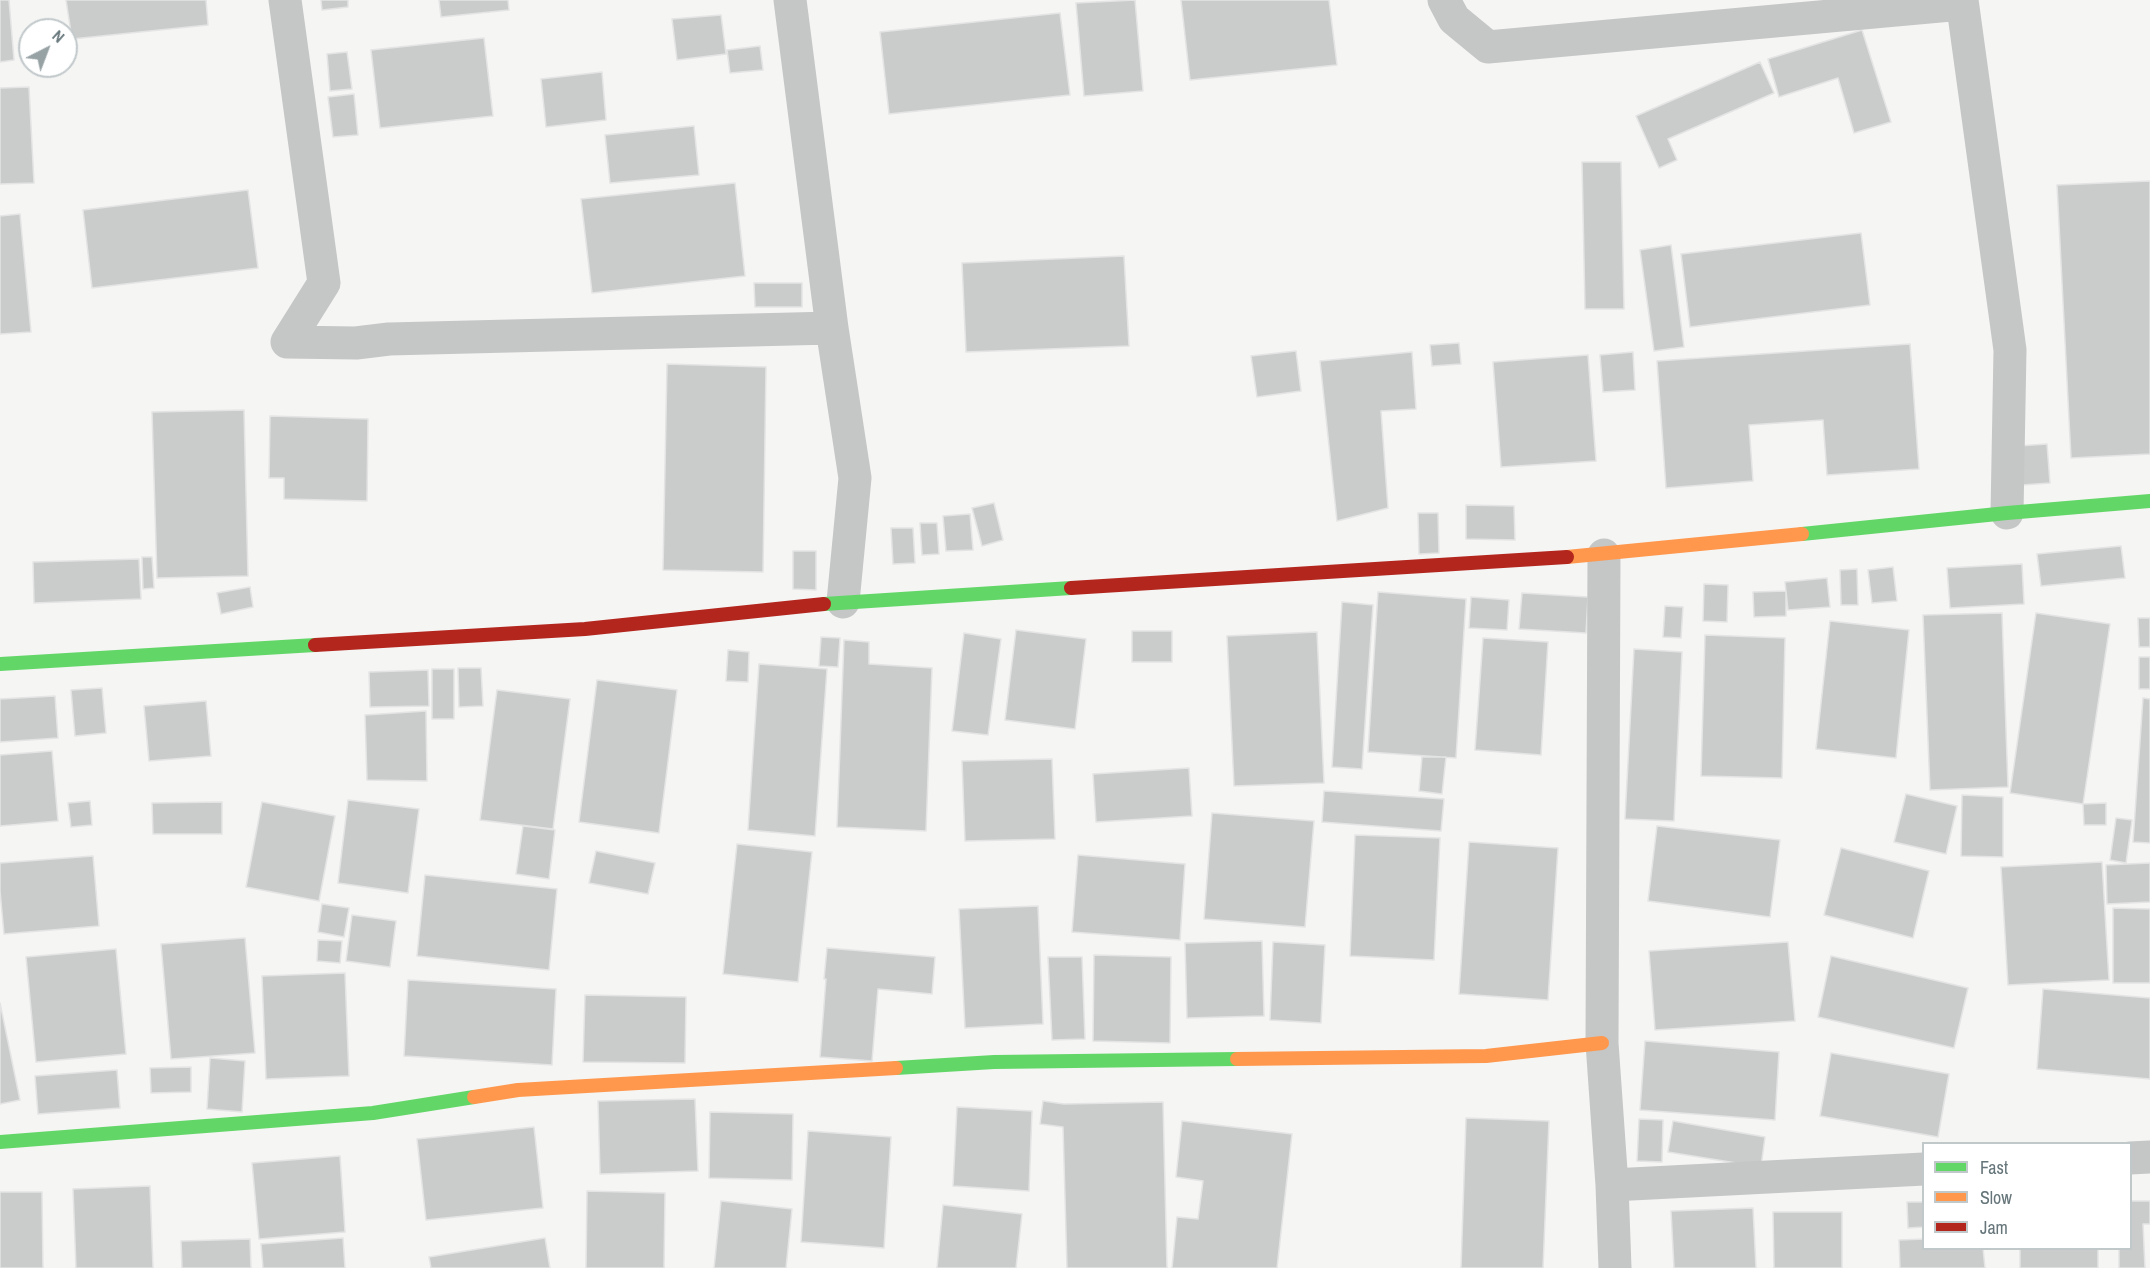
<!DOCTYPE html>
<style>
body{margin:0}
#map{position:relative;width:2150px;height:1268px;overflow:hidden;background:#f5f5f4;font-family:"Archivo Narrow",sans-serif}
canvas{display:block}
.legend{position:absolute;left:1922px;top:1142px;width:210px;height:108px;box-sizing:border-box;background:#fff;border:2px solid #c1c8ca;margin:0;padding:8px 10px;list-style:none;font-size:18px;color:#65757a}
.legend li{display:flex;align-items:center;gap:12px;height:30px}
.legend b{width:30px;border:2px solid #c1c8ca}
.north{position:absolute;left:18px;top:18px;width:60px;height:60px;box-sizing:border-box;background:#fff;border:2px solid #c1c8ca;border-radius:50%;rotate:42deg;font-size:16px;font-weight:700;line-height:24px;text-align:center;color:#65757a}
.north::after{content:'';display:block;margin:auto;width:21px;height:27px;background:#97a2a5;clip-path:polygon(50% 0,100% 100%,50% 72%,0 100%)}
</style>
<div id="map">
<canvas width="2150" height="1268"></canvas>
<ul class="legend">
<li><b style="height:8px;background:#63d668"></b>Fast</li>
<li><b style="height:8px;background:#ff974d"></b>Slow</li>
<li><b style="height:8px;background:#b3261e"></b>Jam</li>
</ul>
<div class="north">N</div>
</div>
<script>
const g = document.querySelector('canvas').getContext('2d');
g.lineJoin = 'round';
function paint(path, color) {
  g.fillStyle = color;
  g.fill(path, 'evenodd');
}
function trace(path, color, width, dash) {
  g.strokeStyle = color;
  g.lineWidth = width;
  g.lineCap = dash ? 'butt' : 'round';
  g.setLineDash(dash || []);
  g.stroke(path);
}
const building = new Path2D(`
 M0,0H9L14,60L0,62Z
 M66,0H206L208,25L72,39Z
 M321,0H348V7L322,10Z
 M439,0H508L509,10L441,17Z
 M1135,0L1143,91L1084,96L1076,3Z
 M1181,0H1329L1337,65L1190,80Z
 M1060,13L1070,95L889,114L880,32Z
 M721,15L726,54L677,60L672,19Z
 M1862,30L1891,122L1854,133L1838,78L1779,97L1768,59Z
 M484,38L493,116L380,128L371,50Z
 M760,46L763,70L730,73L727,50Z
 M347,52L352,89L330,91L327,54Z
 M1760,62L1774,93L1668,139L1677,160L1659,168L1636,116Z
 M602,72L606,120L546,127L541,79Z
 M29,87L34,183L0,184V88Z
 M354,94L358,135L333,137L328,97Z
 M694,126L699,175L610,183L605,135Z
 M1582,162H1621L1624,309H1585Z
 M2150,181V454L2071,458L2057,185Z
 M735,183L745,276L592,293L581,199Z
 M248,190L258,268L92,288L83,210Z
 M20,214L31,332L0,334V216Z
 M1861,233L1870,305L1690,327L1681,254Z
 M1671,245L1684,347L1654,351L1640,250Z
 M1124,256L1129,346L966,352L962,263Z
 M754,283H802V307H755Z
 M1459,343L1461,364L1432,366L1430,345Z
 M1910,344L1919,469L1827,475L1823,420L1749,425L1753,481L1666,488L1657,361Z
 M1296,351L1301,391L1257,397L1251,356Z
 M1412,352L1416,409L1381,411L1388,508L1337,521L1320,361Z
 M1633,352L1635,390L1603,392L1600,355Z
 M1588,355L1596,461L1501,467L1493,362Z
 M667,364L766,367L763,572L663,570Z
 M244,410L248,576L157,578L152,412Z
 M270,416L368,419L367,501L284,499V478H269Z
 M2047,444L2050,483L2022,485L2018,446Z
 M994,503L1003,540L982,546L972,508Z
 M1466,505L1514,506L1515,540L1466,539Z
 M1418,513H1438L1439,553L1419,554Z
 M970,514L973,550L946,551L943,516Z
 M920,523H937L939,554L922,555Z
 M891,528H913L915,563L893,564Z
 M2121,546L2125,578L2041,586L2037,554Z
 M793,551H816V590L793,589Z
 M142,557H152L154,588L143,589Z
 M139,559L141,599L34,603L33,562Z
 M2022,564L2024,604L1950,608L1947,568Z
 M1893,567L1897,601L1872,603L1868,570Z
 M1857,569L1858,605H1841L1840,570Z
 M1827,578L1830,607L1788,610L1785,582Z
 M1704,584L1728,585L1727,622L1703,621Z
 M250,587L253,607L221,614L217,593Z
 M1786,591V616L1754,617L1753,592Z
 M1378,592L1466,599L1456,758L1368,752Z
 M1522,593L1588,597L1586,633L1519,629Z
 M1471,597L1509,600L1507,630L1469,628Z
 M1342,602L1373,605L1362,769L1332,767Z
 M1665,606L1683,607L1681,638L1663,637Z
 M2002,613L2008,787L1930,790L1923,615Z
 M2036,613L2110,624L2083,804L2010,793Z
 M2138,618H2150V647H2139Z
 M1830,621L1909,630L1896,758L1816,749Z
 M1016,630L1086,639L1075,729L1005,720Z
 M1132,631H1172V662H1132Z
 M1317,632L1324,783L1234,786L1227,636Z
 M964,633L1001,639L988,735L952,731Z
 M1705,635L1785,638L1782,778L1701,776Z
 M821,637L840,638L838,667L819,666Z
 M1483,638L1548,642L1541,755L1475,750Z
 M844,640L869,642V664L932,668L926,831L837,827Z
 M1634,649L1682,652L1674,821L1625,819Z
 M728,650L749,652L748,682L726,681Z
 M2139,657H2150V689H2139Z
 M759,664L827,669L815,836L748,830Z
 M458,668H481L483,706L459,707Z
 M432,669H454V719H432Z
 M428,670L429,706L370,707L369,672Z
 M597,680L677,690L659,833L579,822Z
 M102,688L106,733L75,736L71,690Z
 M497,690L570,699L553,829L480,820Z
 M55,696L58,738L0,742V699Z
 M2143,698L2150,699V843L2133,842Z
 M206,701L211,756L149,761L144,706Z
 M426,711L427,781L367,780L365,715Z
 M52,751L58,821L0,826V755Z
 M1422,757H1446L1442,794L1419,791Z
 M1052,759L1055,839L965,841L962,761Z
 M1189,768L1192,816L1096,822L1093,774Z
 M1324,791L1444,799L1441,831L1322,822Z
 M1906,794L1957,806L1946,854L1894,842Z
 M1962,795L2003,797V857L1961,856Z
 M348,800L419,809L408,893L338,883Z
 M90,801L92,825L71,827L68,803Z
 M222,802V834H153L152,803Z
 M262,802L335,816L319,901L246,887Z
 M2106,803V825H2084L2083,804Z
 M1212,813L1314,821L1305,927L1204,919Z
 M2116,818L2132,820L2126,863L2110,860Z
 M523,826L555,830L549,879L516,874Z
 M1657,826L1780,840L1770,917L1648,901Z
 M1355,835L1440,838L1434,960L1350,956Z
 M1469,842L1558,848L1548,1000L1459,994Z
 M737,844L812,852L798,982L723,974Z
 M1841,848L1929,871L1913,938L1824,915Z
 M596,851L655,863L648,894L589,883Z
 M1078,855L1185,864L1180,940L1072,932Z
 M93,856L99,926L4,934L0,891V863Z
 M2102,862L2109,980L2008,985L2001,867Z
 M2150,863V902L2107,904L2106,865Z
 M425,875L557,889L549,970L417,956Z
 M322,904L349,908L344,937L318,932Z
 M1038,906L1043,1024L965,1028L959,909Z
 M2113,908L2150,909V983H2113Z
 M352,915L396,921L390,967L346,961Z
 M245,938L255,1053L171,1059L161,944Z
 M318,940L342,941L340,963L317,961Z
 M1262,941L1264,1016L1187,1018L1185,943Z
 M1273,942L1325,945L1321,1023L1270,1020Z
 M1788,942L1795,1021L1655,1030L1649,951Z
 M827,948L935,957L932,994L878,989L872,1061L820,1057L826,979H824Z
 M116,949L126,1054L36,1062L26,957Z
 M1094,955L1171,957L1170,1043L1093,1041Z
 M1831,956L1968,988L1954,1048L1818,1017Z
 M1048,957H1082L1085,1039L1052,1040Z
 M345,973L349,1076L266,1079L262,976Z
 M408,980L556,989L552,1065L404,1056Z
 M2043,989L2150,998V1079L2037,1069Z
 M585,995L686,997L685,1063L583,1062Z
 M0,1003L20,1100L0,1104Z
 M1645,1041L1779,1052L1775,1120L1640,1110Z
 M1831,1053L1949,1074L1938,1137L1820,1116Z
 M210,1058L245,1061L242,1112L207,1109Z
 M191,1067V1092L151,1093L150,1068Z
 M117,1070L120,1108L38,1114L35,1076Z
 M695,1099L698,1171L600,1174L598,1101Z
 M1043,1101L1064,1104L1163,1102L1167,1268H1067L1063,1127L1040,1124Z
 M957,1107L1032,1111L1029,1191L953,1186Z
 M710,1112L793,1114L792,1180L709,1178Z
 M1466,1118L1549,1121L1543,1268H1461Z
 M1639,1119L1663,1120L1662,1162L1637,1161Z
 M1182,1121L1292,1134L1277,1268H1172L1177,1217L1198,1219L1203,1181L1176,1177Z
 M1673,1121L1765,1137L1761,1167L1668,1152Z
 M534,1127L543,1208L426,1220L417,1139Z
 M808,1131L891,1137L884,1248L801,1242Z
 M340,1156L345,1232L259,1239L252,1163Z
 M150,1186L153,1268H76L73,1189Z
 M587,1191L665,1193L664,1268H586Z
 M0,1192H42L43,1268H0Z
 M721,1201L792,1209L786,1268H714Z
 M2130,1201H2150V1224H2143L2145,1268H2119V1248H2130Z
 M1907,1202H1924V1227L1908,1228Z
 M943,1205L1022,1214L1016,1268H937Z
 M1753,1208L1756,1268H1674L1671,1211Z
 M1773,1212H1842V1268H1774Z
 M343,1238L345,1268H263L261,1244Z
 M545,1238L550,1268H431L429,1257Z
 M250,1239L251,1268H182L181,1241Z
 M1924,1239V1248H1983L1985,1268H1900L1899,1240Z
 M2020,1248H2098V1268H2020Z`);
paint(building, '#cacccc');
trace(building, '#e4e4e4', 1.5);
trace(new Path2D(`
 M285,0L324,283L287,342
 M790,0L832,328L855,478L843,602
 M1444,0L1454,19L1488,47L1962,4
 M1962,0L2010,350L2007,513
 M287,342L356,343L389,339L832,328
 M1604,555L1602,1043L1612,1185L1615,1268
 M2130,1158L2150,1157
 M1612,1185L1924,1169`), '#c5c6c6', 33);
trace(new Path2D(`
 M1802,534L2007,513L2150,501
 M824,604L1071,588
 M0,664L315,645
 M896,1068L994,1062L1237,1059
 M0,1142L373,1113L474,1097`), '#63d668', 14);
trace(new Path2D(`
 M1567,557L1802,534
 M1237,1059L1486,1056L1602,1043
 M474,1097L518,1090L896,1068`), '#ff974d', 14);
trace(new Path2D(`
 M1071,588L1567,557
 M315,645L585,629L824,604`), '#b3261e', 14);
</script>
